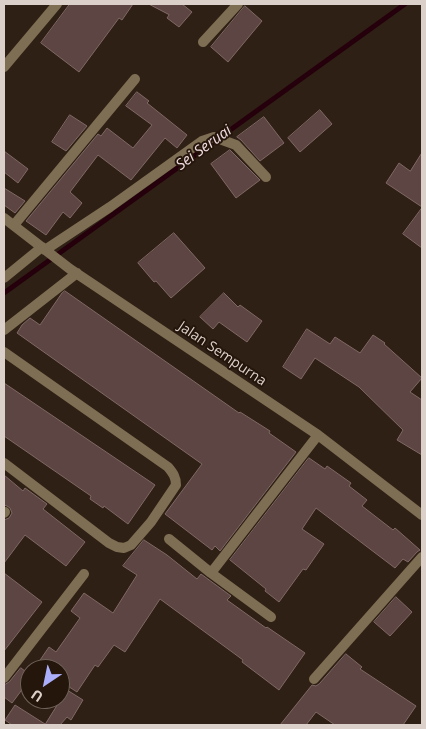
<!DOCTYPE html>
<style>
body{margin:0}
#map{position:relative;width:426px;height:729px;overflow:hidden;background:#2f2015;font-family:"Open Sans",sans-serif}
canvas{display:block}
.frame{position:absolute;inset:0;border:5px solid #dcd1ca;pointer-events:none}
.north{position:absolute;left:20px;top:659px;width:50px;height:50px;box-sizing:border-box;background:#25160c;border:1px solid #6e6158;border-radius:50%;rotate:214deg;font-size:14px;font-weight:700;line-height:20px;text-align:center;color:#dcd1ca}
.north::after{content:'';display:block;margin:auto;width:18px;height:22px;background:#abaffb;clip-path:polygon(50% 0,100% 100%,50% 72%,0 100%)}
</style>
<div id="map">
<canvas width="426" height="729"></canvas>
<div class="frame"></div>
<div class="north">U</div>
</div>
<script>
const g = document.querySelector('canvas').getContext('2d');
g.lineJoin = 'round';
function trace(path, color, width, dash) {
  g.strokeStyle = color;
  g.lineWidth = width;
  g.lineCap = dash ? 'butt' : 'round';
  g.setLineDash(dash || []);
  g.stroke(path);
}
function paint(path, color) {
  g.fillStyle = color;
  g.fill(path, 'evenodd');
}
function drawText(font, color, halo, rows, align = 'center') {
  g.font = font + ' "Open Sans",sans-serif';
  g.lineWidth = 4;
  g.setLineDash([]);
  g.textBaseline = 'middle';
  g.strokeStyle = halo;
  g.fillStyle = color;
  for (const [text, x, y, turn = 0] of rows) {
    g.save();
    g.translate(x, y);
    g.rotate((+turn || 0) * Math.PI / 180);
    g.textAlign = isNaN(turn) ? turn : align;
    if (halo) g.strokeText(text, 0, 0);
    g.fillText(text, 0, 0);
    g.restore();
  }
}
trace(new Path2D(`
 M4,293L405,4`), '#25000c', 5);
const building = new Path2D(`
 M70,4H133L122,20L119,18L79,72L41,43Z
 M149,4H182L192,12L179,27L167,18L169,15Z
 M245,6L262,21L228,62L211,47Z
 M137,92L149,101L147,103L187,135L177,148L165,138L131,180L98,155L70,192L82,203L70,218L63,212L46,235L26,221L98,134L101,136L107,128L133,148L152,125L126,106Z
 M320,110L332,124L300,152L288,138Z
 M70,115L87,126L66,151L52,142Z
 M264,117L284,143L260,161L241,140L237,137Z
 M230,150L260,180L236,198L211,164Z
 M4,151L28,169L18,183L4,172Z
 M422,153V207L386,183L399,163L410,171Z
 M4,188L25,201L15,213L4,205Z
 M422,208V248L403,234Z
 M174,233L205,268L171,298L156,281L154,282L138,263Z
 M65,291L239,413L240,412L270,431L269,433L296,452L220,551L215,546L212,550L165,514L202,464L17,333L22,325L30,318L40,325L62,293Z
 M224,293L238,307L240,305L262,321L247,342L219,322L213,329L200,317Z
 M307,329L330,344L335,337L360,353L373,335L385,343L384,344L422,378L410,392L422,400V455L397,440L403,430L359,387L315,358L301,379L283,367Z
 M4,383L155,485L128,524L104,506L103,508L90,499L91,496L4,436Z
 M309,458L325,469L327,466L351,483L349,486L367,500L362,506L393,530L395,528L420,550L417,552L408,562L403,559L395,568L316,508L302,529L324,544L306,570L303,569L279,602L265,591L266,589L230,560Z
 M4,475L23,491L25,488L47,504L43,509L85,542L66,566L25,535L4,563V520L9,518L12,513L10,508L7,506L4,505Z
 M144,540L167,555L197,579L201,574L231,596L227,600L266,628L267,627L305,653L279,690L242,662L243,660L160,599L125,652L114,645L98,667L95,665L77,692L60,681V669H34L49,647L56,652L80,618L71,611L84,593L113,613L137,575L123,566Z
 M4,573L42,602L4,651Z
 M396,597L412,612L390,636L374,622Z
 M346,654L362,667L360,669L416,706L403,725H335L316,712L306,725H280L312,685L316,686L319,684Z
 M21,668L30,675V679L12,703L4,697V685L9,682Z
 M67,690L83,700L71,720L67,717L60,725H12L5,720L15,705L45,724Z`);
paint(building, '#5c4542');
trace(building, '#806865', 1);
trace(new Path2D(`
 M203,42L238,4
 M4,67L57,4
 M4,218L70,269L318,435L422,515
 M14,225L135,79
 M45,250L110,207L202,141L214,137L236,145L266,177
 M4,278L42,247
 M4,330L77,273
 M4,352L168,467C173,473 176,477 176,485L151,522L131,545L124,548L117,547L109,543L4,463
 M4,513L5,512
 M169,539L211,573L271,617
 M211,573L318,435
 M4,678L84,574
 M314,679L422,557`), '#7e6e54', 10);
drawText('14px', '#dcd1ca', '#25160c', [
 ["Jalan Sempurna",222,354,34]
]);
drawText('italic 15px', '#f2dce1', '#25160c', [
 ["Sei Seruai",204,148,-36]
]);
</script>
